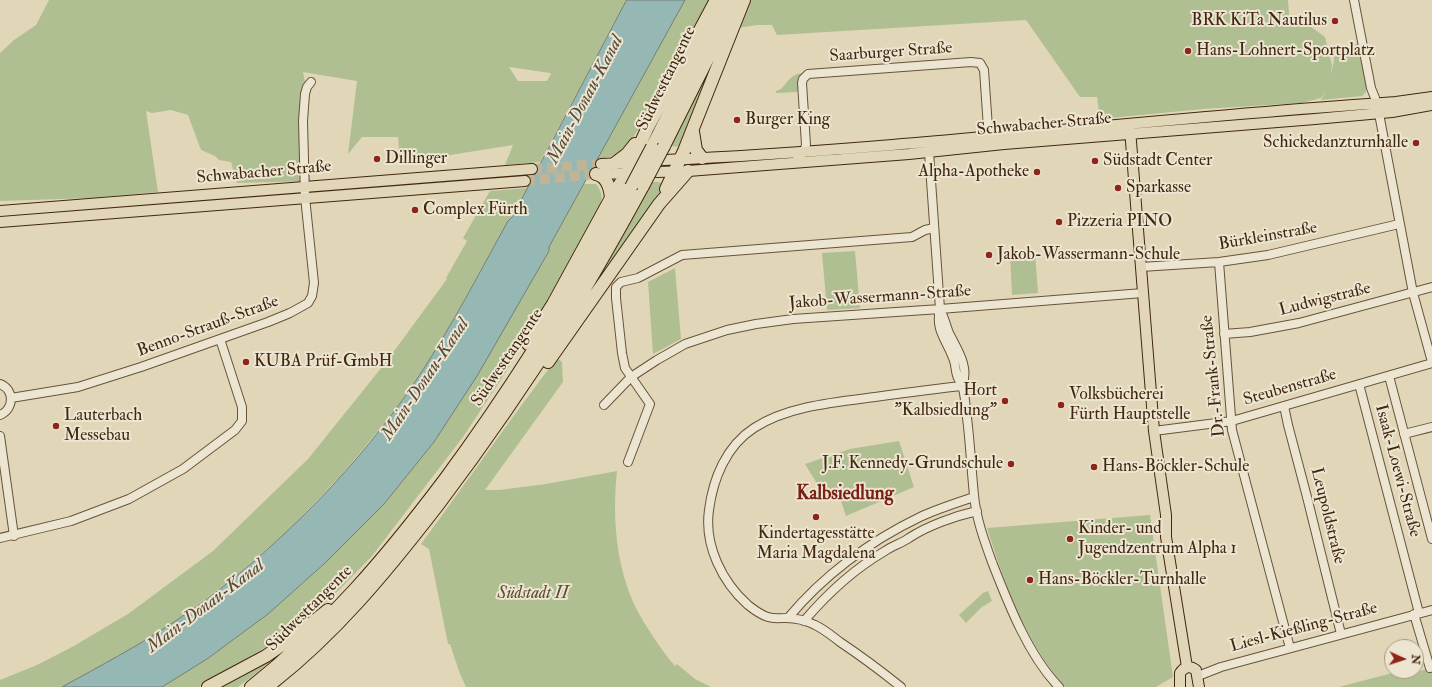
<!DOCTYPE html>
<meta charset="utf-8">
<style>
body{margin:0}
#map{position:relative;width:1432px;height:687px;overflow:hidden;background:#e1d7b8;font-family:"IM FELL Double Pica",serif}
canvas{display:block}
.north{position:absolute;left:1384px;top:639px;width:40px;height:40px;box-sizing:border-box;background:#ece5d1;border:1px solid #a89983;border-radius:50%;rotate:93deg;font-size:11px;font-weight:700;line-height:16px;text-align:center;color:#42260f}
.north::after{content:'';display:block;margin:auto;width:14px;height:18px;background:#8f2418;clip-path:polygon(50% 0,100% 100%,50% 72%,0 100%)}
</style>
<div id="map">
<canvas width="1432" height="687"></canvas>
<div class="north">N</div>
</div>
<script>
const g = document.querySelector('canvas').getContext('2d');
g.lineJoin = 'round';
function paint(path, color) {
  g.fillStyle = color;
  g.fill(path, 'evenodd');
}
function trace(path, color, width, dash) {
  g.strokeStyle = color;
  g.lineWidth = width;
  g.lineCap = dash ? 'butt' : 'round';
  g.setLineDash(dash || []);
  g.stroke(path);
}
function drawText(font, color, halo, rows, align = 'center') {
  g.font = font + ' "IM FELL Double Pica",serif';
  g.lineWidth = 4;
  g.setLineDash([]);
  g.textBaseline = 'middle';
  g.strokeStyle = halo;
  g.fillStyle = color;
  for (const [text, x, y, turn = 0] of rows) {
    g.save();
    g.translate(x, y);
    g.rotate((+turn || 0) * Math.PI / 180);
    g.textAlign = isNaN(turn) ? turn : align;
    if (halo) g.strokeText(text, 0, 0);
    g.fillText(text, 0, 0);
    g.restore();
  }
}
paint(new Path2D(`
 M49,0H627L540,162L505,165L513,145L400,163L398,137H362L348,154L357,81L303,72L307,92V149L310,181L237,183L231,162L219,160L215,156L201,150L188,115L171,110L152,113L146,111L158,192L91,198L0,201V53L14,40L36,25ZM509,67L550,73L551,74L547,81H518Z
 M685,0H711L647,117L627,146L616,155L604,158H598Z
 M749,0H1288L1290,25L1307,24L1325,37L1332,65L1331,75L1334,60L1332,49L1358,44L1366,85V92L1362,96L1321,100L1326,91L1321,98L1301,103L1203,109L1100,119L1097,97H1080L1026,20L777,35L772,25H758L737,28Z
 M711,67H712L682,147L670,146Z
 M801,73C798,79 801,86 797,92L776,93V91C786,89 785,77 801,73Z
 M651,182H660L662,185L659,196L559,341Z
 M584,184H596C603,193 603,199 599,210L528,337L500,381L463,437L372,556L339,590L316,612L288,634L199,687H162L207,659L268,614L325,563L384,504L434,442L549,251V247Z
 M527,188L436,350L393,413L344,472L288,531L233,578L174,622L114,659L62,687H0V680L37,665L72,647L128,614L213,551L308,459L386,362L447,279L446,278L467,241L463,238L490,191Z
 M855,251L860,308L827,310L822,253Z
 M1035,252L1038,293L1012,295L1010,254Z
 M675,268L681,339L653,354L648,282Z
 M557,358L562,362L563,382L485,490H499L546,484L617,471C612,518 616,568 637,610C646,627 658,644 669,659L675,666L677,664L695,679L711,687H466L460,674L450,644H448L429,549L421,544C467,482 510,419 557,358Z
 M899,441L914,487L846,516L838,492H822L805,464L850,449Z
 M1150,515L1173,677L1156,687H1065C1025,641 1005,585 987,528Z
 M988,591L992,601L982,607L966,623L959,615L983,593Z
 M280,649L283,652L238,687H215Z
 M1432,668V687H1339L1400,671H1414L1415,672Z`), '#afbf92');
const water = new Path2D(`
 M627,0H685L549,247V251L477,376L434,442L384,504L325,563L268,614L207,659L162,687H62C100,666 138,646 174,622C255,568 334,492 393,413C438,353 472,286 508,221L512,217Z`);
paint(water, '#95b8b5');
trace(water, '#747e73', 1);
trace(new Path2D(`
 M532,169L601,164
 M525,181L596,174`), '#c1b496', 10, [10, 5]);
const minor = new Path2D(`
 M1354,0L1371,88L1377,103L1413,293L1432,362
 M929,152L940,309C935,330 946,339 953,358C956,364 955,372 958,378C959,381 961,383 962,386C965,393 965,402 966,410C970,438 971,466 974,495C976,518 984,540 992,562C1008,603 1028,655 1059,687
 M795,162L804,151L806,145L802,83L803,79L808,74L971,62L980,63L984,70L988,128L992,136L996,139
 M1219,262L1232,430L1290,648
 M1141,267L1219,262L1268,255L1399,224
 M940,309C944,317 946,325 949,333C957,349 970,367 962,386
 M1224,334L1250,332L1299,323L1432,287
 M1389,376L1432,539
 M0,384C15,390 14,409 0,415
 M1359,384L1419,613
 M11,398L78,387L141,367L268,322L290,313L308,303L312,296L314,283L305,197L303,121L305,94L307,87L311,82
 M604,405L631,377L657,360L685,344L727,330L756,324L793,319L940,309L1143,293
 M1284,406L1288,425L1307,497L1341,634
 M1154,431L1232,421L1432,363
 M1404,434L1432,427
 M0,436L14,536
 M628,462L650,404L625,368L622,353L616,298V287L621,282L638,278L682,255L912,237L925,230L934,228
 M0,538L71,521L129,499L183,469L235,430L242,421V407L220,339
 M1414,614L1430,668
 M788,618C823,576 870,541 920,517C937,509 956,503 974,497
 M804,621C827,594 854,569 885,551C892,546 902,543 909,538C927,526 955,516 977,511
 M1198,676L1221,667L1432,610
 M901,687C881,671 861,656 840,642C832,636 824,629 815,625C807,621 796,618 786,618C780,618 774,619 768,617C761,615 753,609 748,605C722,582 704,545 709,510C713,479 726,446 754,428C788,406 836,402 875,397C904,393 933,389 962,386`);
const major = new Path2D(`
 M1130,129L1154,431L1166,515V537L1187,667
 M664,160C909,149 1152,118 1396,102L1432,97
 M601,164L623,163
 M657,172L688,171L909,154L1004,144L1315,119L1392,112L1432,105
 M596,174L634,173
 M0,211L532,169
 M0,222L525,181
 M1180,687V673C1184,667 1190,665 1196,670L1199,687`);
const highway = new Path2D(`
 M693,132L696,150L702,158
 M664,146L735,4
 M652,147L726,0
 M615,163L627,154L635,144
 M596,174C607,176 610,188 611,198
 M666,189L684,151L744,0
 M528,344L553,304L611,198L627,173L647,129L716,0
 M548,362L659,204L688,171
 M208,687L266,656L299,633L328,610
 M251,687C327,627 387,556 445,479C514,386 574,288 631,187
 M267,687C334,636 387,571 438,505C484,444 528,380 569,315C595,273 619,230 643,186`);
trace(minor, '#6a5239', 10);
trace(major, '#42260f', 12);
trace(highway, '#42260f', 14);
trace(minor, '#ece5d1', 8);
trace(major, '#e1d7b8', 10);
trace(highway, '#e1d7b8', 12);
const highwayBridge = new Path2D(`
 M643,186L664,146
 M631,187L652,147`);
trace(highwayBridge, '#42260f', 14, []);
trace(highwayBridge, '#e1d7b8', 12);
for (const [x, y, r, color] of [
 [1335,21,4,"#8f2418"],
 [1188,51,4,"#8f2418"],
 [737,120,4,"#8f2418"],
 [1416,143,4,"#8f2418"],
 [377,159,4,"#8f2418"],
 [1095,161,4,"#8f2418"],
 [1037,172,4,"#8f2418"],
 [1118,188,4,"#8f2418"],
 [415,210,4,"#8f2418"],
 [1059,222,4,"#8f2418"],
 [989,255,4,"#8f2418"],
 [246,362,4,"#8f2418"],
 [1005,401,4,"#8f2418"],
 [1061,405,4,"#8f2418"],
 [56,426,4,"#8f2418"],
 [1011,464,4,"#8f2418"],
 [1094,467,4,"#8f2418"],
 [816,517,4,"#8f2418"],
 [1070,539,4,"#8f2418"],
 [1030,580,4,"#8f2418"]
]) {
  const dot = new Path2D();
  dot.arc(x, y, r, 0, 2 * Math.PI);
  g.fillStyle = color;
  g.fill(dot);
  trace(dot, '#ece5d1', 1.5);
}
drawText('17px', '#42260f', '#ece5d1', [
 ["BRK KiTa Nautilus",1327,21,"right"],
 ["Hans-Lohnert-Sportplatz",1196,51],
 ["Burger King",745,120],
 ["Schickedanzturnhalle",1408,143,"right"],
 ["Dillinger",385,159],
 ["Südstadt Center",1103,161],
 ["Alpha-Apotheke",1029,172,"right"],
 ["Sparkasse",1126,188],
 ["Complex Fürth",423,210],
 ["Pizzeria PINO",1067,222],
 ["Jakob-Wassermann-Schule",997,255],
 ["KUBA Prüf-GmbH",254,362],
 ["Hort",997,391,"right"],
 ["\"Kalbsiedlung\"",997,411,"right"],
 ["Volksbücherei",1069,395],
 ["Fürth Hauptstelle",1069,415],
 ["Lauterbach",64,416],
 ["Messebau",64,436],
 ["J.F. Kennedy-Grundschule",1003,464,"right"],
 ["Hans-Böckler-Schule",1102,467],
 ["Kinder- und",1078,529],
 ["Jugendzentrum Alpha 1",1078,549],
 ["Kindertagesstätte",816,534,"center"],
 ["Maria Magdalena",816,554,"center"],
 ["Hans-Böckler-Turnhalle",1038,580]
], 'left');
drawText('17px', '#42260f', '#ece5d1', [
 ["Saarburger Straße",891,53,-4],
 ["Südwesttangente",667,79,-64],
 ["Schwabacher Straße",1044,125,-5],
 ["Schwabacher Straße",264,173,-5],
 ["Bürkleinstraße",1268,237,-10],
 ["Jakob-Wassermann-Straße",880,298,-4],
 ["Ludwigstraße",1325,300,-14],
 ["Benno-Strauß-Straße",208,327,-20],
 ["Südwesttangente",508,358,-56],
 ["Dr.-Frank-Straße",1214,376,-96],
 ["Steubenstraße",1290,388,-16],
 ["Isaak-Loewi-Straße",1397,471,75],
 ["Leupoldstraße",1327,516,76],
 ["Südwesttangente",310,609,-45],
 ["Liesl-Kießling-Straße",1304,628,-15]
]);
drawText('italic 17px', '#5d4c30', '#ece5d1', [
 ["Südstadt II",533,594]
]);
drawText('italic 18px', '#574a38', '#ece5d1', [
 ["Main-Donau-Kanal",586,100,-62],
 ["Main-Donau-Kanal",426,380,-56],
 ["Main-Donau-Kanal",206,607,-37]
]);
drawText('bold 19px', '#7a1f14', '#ece5d1', [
 ["Kalbsiedlung",845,495]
]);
</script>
